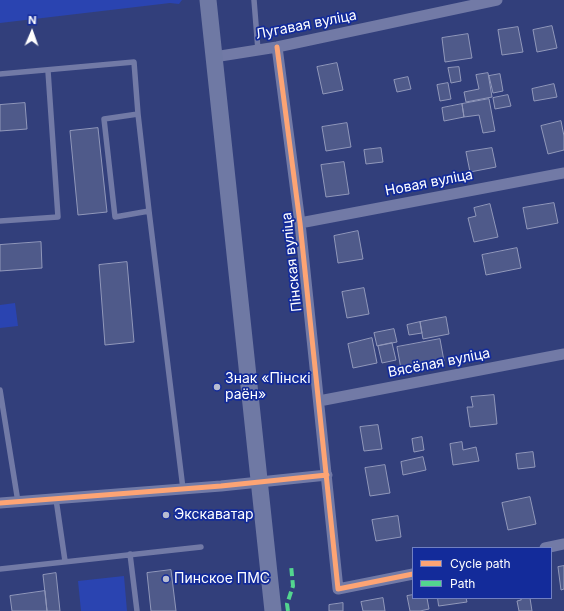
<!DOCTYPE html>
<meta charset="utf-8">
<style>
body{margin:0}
#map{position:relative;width:564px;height:611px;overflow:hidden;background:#323f7b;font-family:Inter,sans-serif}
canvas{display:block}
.legend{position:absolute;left:412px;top:547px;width:140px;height:52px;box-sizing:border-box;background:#132b9a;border:1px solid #7180c2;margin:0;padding:5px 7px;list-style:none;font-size:12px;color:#fff}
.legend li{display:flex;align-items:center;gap:8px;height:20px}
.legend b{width:20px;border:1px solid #7180c2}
.north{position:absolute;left:12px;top:12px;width:40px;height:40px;-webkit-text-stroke:3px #132b9a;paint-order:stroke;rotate:2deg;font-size:11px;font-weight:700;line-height:16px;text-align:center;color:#fff}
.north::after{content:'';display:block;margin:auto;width:14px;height:18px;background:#fff;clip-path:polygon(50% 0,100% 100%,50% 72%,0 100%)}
</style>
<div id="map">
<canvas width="564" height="611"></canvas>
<ul class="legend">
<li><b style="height:5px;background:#fda474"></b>Cycle path</li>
<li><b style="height:5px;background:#53d58f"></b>Path</li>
</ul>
<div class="north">N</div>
</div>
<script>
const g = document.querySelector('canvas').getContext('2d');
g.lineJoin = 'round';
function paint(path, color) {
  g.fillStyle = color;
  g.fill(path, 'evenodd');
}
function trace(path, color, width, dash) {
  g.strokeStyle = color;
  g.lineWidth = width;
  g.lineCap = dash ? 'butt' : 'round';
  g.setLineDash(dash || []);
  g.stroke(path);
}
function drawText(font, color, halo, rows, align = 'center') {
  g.font = font + ' Inter,sans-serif';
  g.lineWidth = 3.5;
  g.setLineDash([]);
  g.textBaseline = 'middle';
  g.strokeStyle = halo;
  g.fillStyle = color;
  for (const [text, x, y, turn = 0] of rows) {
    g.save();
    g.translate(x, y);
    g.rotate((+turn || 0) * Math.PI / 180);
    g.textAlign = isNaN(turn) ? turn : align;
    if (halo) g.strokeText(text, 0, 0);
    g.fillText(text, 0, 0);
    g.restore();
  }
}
paint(new Path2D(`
 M0,0H182L179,4L170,3L0,23Z
 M15,303L18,326L0,328V305Z
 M124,576L127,611H81L78,581Z`), '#2a44b1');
const building = new Path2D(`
 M552,26L557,48L537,52L533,30Z
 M518,27L523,52L502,55L498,30Z
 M468,34L472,58L445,62L442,38Z
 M337,63L343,90L323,94L317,67Z
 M459,67L461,81L451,83L448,68Z
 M488,73L492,97L466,102L464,92L479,89L476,75Z
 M500,74L503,91L493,93L489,76Z
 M408,77L411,89L397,92L394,80Z
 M448,83L451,99L440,101L437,85Z
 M554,84L557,97L534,101L532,89Z
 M508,95L511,106L495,109L493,98Z
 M489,99L495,131L483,133L479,115L464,117L462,104Z
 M25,103L27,129L0,131V105Z
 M462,104L464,117L444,121L442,108Z
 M561,121L564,136V150L548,154L541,126Z
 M347,123L351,147L326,151L322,127Z
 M98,128L107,212L78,215L70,131Z
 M381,148L383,162L366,164L364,150Z
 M492,148L496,167L470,172L466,152Z
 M344,162L349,194L326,197L321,165Z
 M554,203L558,223L527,229L523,208Z
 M490,204L498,237L474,242L468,218L476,216L474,208Z
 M358,231L363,259L338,263L334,236Z
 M41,242L42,268L0,271V245Z
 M517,248L521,268L486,275L482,255Z
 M127,262L134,342L105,345L99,265Z
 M364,288L369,314L347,318L342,292Z
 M446,317L449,334L423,339L420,322Z
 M420,322L422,333L409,335L407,325Z
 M394,329L397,342L377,346L374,333Z
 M372,338L377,363L353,368L348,344Z
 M440,339L444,361L401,369L397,347Z
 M392,343L396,360L382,363L378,346Z
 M494,395L497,424L470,427L467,407H473L471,397Z
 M378,425L382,449L364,451L360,427Z
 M422,437L424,450L414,452L412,439Z
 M462,442L463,450L476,447L479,461L453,465L450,444Z
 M533,452L535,467L518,469L516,454Z
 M423,457L426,470L403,475L401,462Z
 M385,465L390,493L370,496L365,468Z
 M530,497L536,524L508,530L502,503Z
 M398,516L401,537L376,541L372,520Z
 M564,566V589L561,590L558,567Z
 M171,570L176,611H151L147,573Z
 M56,573L60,611H47L43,575Z
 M45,591L47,611H12L10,596Z
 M413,595V598H427L429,609L420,611H410L407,596Z
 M383,598L385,611H363L361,602Z
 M438,598H466L467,602L439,606Z
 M520,598H530L532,611H519L517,601L521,600Z
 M343,603V611H329V605Z`);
paint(building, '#4f5a8a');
trace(building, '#9198ba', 1);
trace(new Path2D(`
 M254,0L258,50
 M0,74L134,62L138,114L104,119L115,217L149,211L183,489
 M138,114L149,211
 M0,221L58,217L48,71
 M0,390L18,502
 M56,499L65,561
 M130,554L137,611
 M0,569L201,547`), '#727aa6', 5.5);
trace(new Path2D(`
 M277,47L300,223L338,589L413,574
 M214,57L277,47L497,0
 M300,223L564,173
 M319,401L564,354
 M0,503L221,486L327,475
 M545,548L564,544`), '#727aa6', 11);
trace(new Path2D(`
 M208,0L273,611`), '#6f79a4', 17);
trace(new Path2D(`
 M288,611L287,604L293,586L291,565`), '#53d58f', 4, [8, 4]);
trace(new Path2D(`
 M277,47L300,223L338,589L413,574
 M0,503L221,486L327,475`), '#fda474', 5);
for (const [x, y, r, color] of [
 [217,387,4,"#b7bcd1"],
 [166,515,4,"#b7bcd1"],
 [166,579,4,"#b7bcd1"]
]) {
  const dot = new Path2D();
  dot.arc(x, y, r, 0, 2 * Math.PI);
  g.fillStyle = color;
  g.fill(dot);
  trace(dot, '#132b9a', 1.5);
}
drawText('14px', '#fff', '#132b9a', [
 ["Лугавая вуліца",306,25,-11],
 ["Новая вуліца",429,183,-11],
 ["Пінская вуліца",292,262,-96],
 ["Вясёлая вуліца",439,363,-11]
]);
drawText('14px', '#fff', '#132b9a', [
 ["Знак «Пінскі",225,379],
 ["раён»",225,395],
 ["Экскаватар",174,515],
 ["Пинское ПМС",174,579]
], 'left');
</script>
